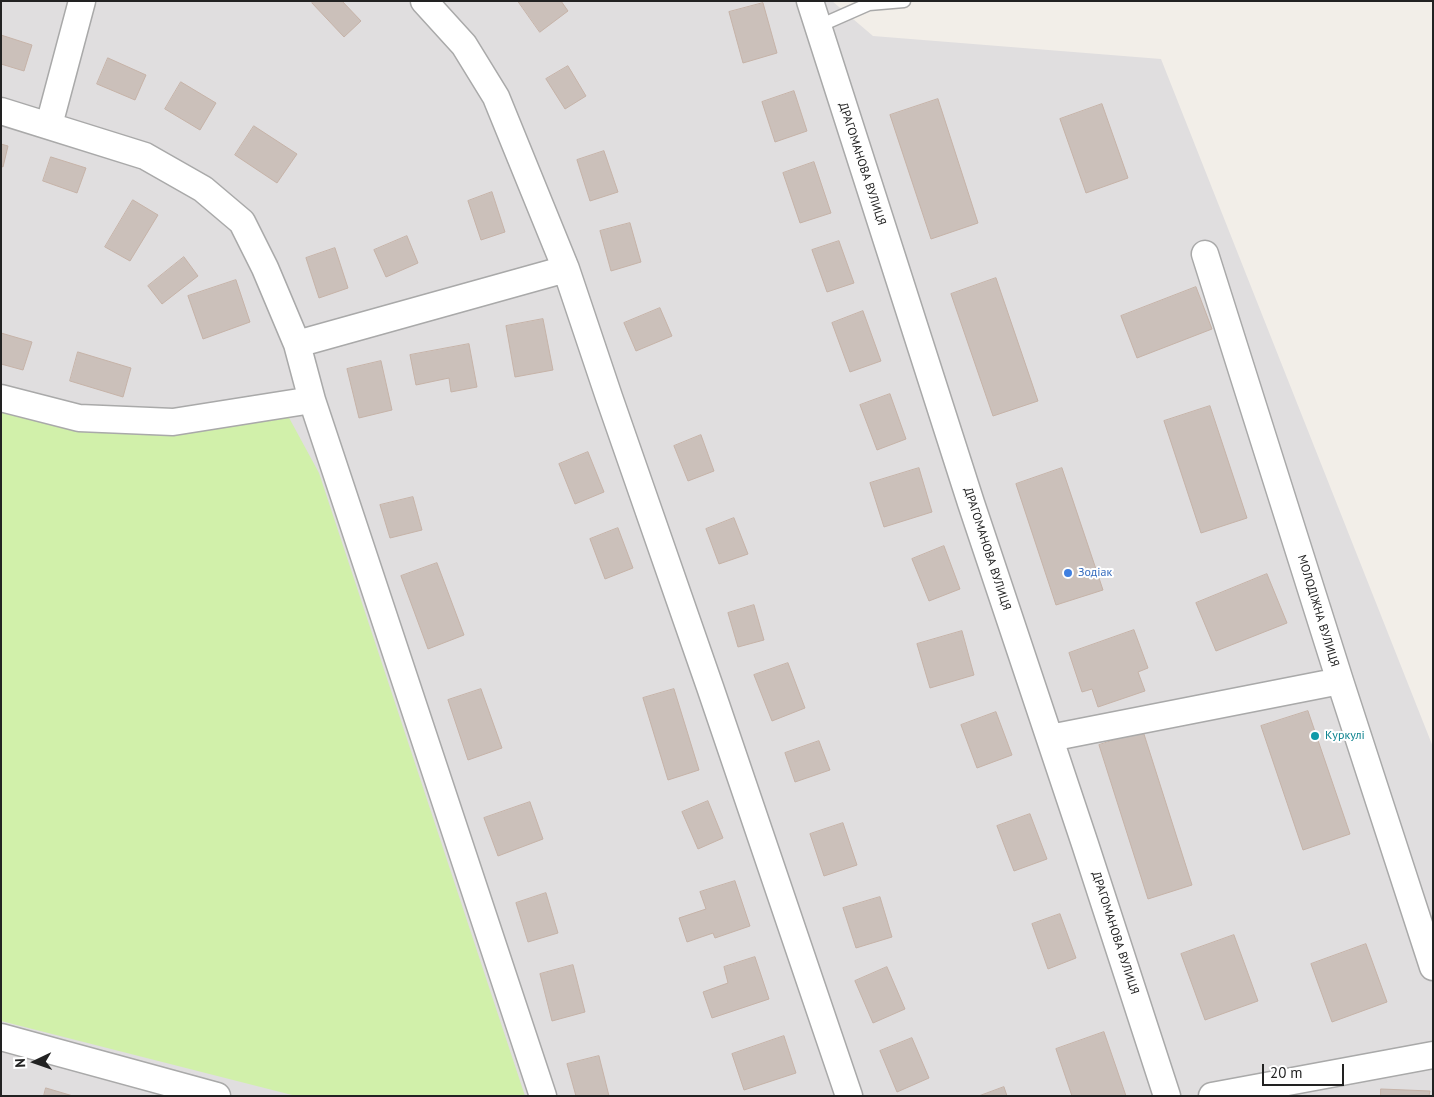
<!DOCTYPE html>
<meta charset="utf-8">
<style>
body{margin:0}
#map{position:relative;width:1434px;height:1097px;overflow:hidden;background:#f2eee8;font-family:"PT Sans",sans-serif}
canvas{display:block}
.frame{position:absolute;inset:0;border:2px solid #222;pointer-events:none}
.north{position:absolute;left:10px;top:1037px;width:50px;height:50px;-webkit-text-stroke:4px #fff;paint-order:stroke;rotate:267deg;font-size:14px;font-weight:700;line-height:20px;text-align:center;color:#222}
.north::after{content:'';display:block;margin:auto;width:18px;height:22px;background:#222;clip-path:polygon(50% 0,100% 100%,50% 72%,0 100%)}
.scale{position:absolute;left:1262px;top:1064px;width:82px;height:22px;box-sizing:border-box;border:2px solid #222;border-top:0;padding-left:6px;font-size:15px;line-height:18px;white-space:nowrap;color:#222;-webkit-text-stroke:4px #fff;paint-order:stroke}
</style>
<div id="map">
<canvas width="1434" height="1097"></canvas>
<div class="frame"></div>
<div class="north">N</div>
<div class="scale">20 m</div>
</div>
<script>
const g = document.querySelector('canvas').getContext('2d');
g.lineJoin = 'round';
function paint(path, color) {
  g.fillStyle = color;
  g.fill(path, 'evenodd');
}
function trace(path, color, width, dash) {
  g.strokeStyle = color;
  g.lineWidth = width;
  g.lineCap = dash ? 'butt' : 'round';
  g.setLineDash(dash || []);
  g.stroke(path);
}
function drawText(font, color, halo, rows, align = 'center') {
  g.font = font + ' "PT Sans",sans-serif';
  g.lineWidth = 4;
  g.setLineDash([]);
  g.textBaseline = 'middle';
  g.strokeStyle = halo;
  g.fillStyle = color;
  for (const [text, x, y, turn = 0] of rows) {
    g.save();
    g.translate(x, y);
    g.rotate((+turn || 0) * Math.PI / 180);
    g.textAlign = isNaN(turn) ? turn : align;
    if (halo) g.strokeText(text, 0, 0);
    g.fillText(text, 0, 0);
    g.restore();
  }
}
paint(new Path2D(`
 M1,1H832L873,36L1161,59L1433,747V1096H1Z`), '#e0dedf');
paint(new Path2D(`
 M1,411L73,429L150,435L214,429L287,414L319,473L525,1096H296L1,1021Z`), '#d1f0aa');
const building = new Path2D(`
 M314,1H342L361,21L344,37L312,3Z
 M518,1H561L568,11L540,32Z
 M763,3L777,53L743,63L729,12Z
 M1,35L32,45L24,71L1,64Z
 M108,58L146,75L135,100L97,84Z
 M568,66L586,96L565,109L546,79Z
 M181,82L216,103L200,130L165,109Z
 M794,91L807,131L775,142L762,102Z
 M938,99L978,223L931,239L890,115Z
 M1102,104L1128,178L1086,193L1060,119Z
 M254,126L297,154L277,183L235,155Z
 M1,144L8,146L3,167L1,166Z
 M604,151L618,192L590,201L577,160Z
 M51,157L86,168L77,193L43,181Z
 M814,162L831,213L800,223L783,173Z
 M492,192L505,232L481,240L468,201Z
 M133,200L158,215L130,261L105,247Z
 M630,223L641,262L611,271L600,231Z
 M407,236L418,263L386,277L374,250Z
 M839,241L854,283L827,292L812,250Z
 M335,248L348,288L319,298L306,258Z
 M184,257L198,276L162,304L148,286Z
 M996,278L1038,401L993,416L951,294Z
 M236,280L250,322L203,339L188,296Z
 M1196,287L1212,329L1137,358L1121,316Z
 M660,308L672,336L636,351L624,323Z
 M863,311L881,361L850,372L832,323Z
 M543,319L553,370L515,377L506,326Z
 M1,333L32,342L23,370L1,364Z
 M469,344L477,387L451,392L449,378L416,385L410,355Z
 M78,352L131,368L123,397L70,381Z
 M381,361L392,410L359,418L347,369Z
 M890,394L906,439L877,450L860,405Z
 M1210,406L1247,518L1201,533L1164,421Z
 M701,435L714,471L688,481L674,446Z
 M588,452L604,492L575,504L559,464Z
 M919,468L932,512L884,527L870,483Z
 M1062,468L1103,590L1056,605L1016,484Z
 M413,497L422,530L390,538L380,505Z
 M734,518L748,554L719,564L706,529Z
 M618,528L633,568L605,579L590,539Z
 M944,546L960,589L929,601L912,559Z
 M437,563L464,635L428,649L401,576Z
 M1267,574L1287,623L1216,651L1196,603Z
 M754,605L764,640L738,647L728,613Z
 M1134,630L1148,668L1138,672L1145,691L1098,707L1092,689L1082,692L1069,653Z
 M962,631L974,675L930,688L917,644Z
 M788,663L805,708L772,721L754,675Z
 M481,689L502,748L468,760L448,700Z
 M674,689L699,770L668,780L643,698Z
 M1308,711L1350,834L1303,850L1261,726Z
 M996,712L1012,755L977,768L961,725Z
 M1143,731L1192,885L1148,899L1099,745Z
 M819,741L830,770L795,782L785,753Z
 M708,801L723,838L698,849L682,812Z
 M530,802L543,839L498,856L484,818Z
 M1030,814L1047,859L1014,871L997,826Z
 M843,823L857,865L824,876L810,834Z
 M735,881L750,926L715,938L713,933L687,942L679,918L706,909L700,892Z
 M546,893L558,933L528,942L516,903Z
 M880,897L892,937L856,948L843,908Z
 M1060,914L1076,958L1048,969L1032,924Z
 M1234,935L1258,1001L1205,1020L1181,954Z
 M1366,944L1387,1002L1332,1022L1311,964Z
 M755,957L769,999L712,1018L703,992L728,983L724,967Z
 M573,965L585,1012L552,1021L540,974Z
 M887,967L905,1009L873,1023L855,981Z
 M1104,1032L1126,1096H1072L1056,1049Z
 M784,1036L796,1073L744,1090L732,1054Z
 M912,1038L929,1078L897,1092L880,1051Z
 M599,1056L609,1096H576L567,1064Z
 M1004,1087L1007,1096H979Z
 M46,1088L73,1096H44Z
 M1381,1089L1430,1091L1429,1096H1381Z`);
paint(building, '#cbc0ba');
trace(building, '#c6b3a8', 1);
const service = new Path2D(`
 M819,26L869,4L904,1`);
const minor = new Path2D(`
 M424,1L464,45L496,97L566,269L609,397L710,687L849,1096
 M810,1L971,503L1085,844L1167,1096
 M1,111L145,156L203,189L242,222L265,268L297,344L312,400L543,1096
 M49,125L82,1
 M1205,254L1340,681L1433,967
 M297,344L566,269
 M1,398L79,418L173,422L312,400
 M1050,738L1340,681
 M1,1037L217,1096
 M1212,1096L1433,1055`);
trace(service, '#a9a9a9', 15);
trace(minor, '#a9a9a9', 29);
trace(service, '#fff', 12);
trace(minor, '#fff', 26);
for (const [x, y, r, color] of [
 [1068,573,5,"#3f7fe0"],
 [1315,736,5,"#0f9aa8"]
]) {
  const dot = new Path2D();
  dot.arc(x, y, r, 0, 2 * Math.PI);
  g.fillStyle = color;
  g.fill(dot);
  trace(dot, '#fff', 2);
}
drawText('12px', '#222', '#fff', [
 ["ДРАГОМАНОВА ВУЛИЦЯ",862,164,72],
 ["ДРАГОМАНОВА ВУЛИЦЯ",987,549,72],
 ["МОЛОДІЖНА ВУЛИЦЯ",1318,611,73],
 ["ДРАГОМАНОВА ВУЛИЦЯ",1115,933,72]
]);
drawText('12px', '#366cbe', '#fff', [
 ["Зодiак",1078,573]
], 'left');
drawText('12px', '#0d838f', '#fff', [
 ["Куркулі",1325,736]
], 'left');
</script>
